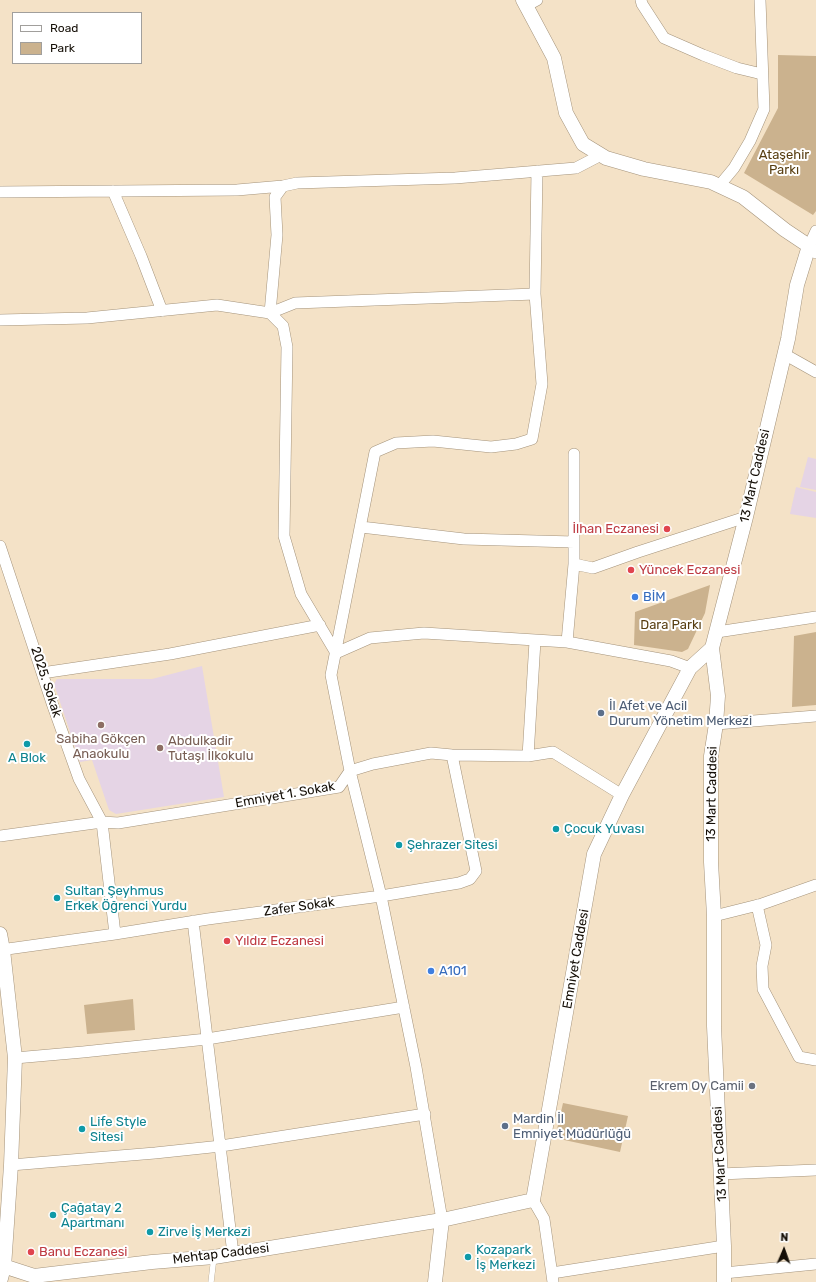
<!DOCTYPE html>
<meta charset="utf-8">
<style>
body{margin:0}
#map{position:relative;width:816px;height:1282px;overflow:hidden;background:#f4e2c7;font-family:Rubik,sans-serif}
canvas{display:block}
.legend{position:absolute;left:12px;top:12px;width:130px;height:52px;box-sizing:border-box;background:#fff;border:1px solid #a19f9c;margin:0;padding:5px 7px;list-style:none;font-size:12px;color:#150f07}
.legend li{display:flex;align-items:center;gap:8px;height:20px}
.legend b{width:20px;border:1px solid #a19f9c}
.north{position:absolute;left:764px;top:1230px;width:40px;height:40px;-webkit-text-stroke:3px #fff;paint-order:stroke;rotate:2deg;font-size:11px;font-weight:700;line-height:16px;text-align:center;color:#150f07}
.north::after{content:'';display:block;margin:auto;width:14px;height:18px;background:#150f07;clip-path:polygon(50% 0,100% 100%,50% 72%,0 100%)}
</style>
<div id="map">
<canvas width="816" height="1282"></canvas>
<ul class="legend">
<li><b style="height:5px;background:#fff"></b>Road</li>
<li><b style="height:11px;background:#cbb28e"></b>Park</li>
</ul>
<div class="north">N</div>
</div>
<script>
const g = document.querySelector('canvas').getContext('2d');
g.lineJoin = 'round';
function paint(path, color) {
  g.fillStyle = color;
  g.fill(path, 'evenodd');
}
function trace(path, color, width, dash) {
  g.strokeStyle = color;
  g.lineWidth = width;
  g.lineCap = dash ? 'butt' : 'round';
  g.setLineDash(dash || []);
  g.stroke(path);
}
function drawText(font, color, halo, rows, align = 'center') {
  g.font = font + ' Rubik,sans-serif';
  g.lineWidth = 4;
  g.setLineDash([]);
  g.textBaseline = 'middle';
  g.strokeStyle = halo;
  g.fillStyle = color;
  for (const [text, x, y, turn = 0] of rows) {
    g.save();
    g.translate(x, y);
    g.rotate((+turn || 0) * Math.PI / 180);
    g.textAlign = isNaN(turn) ? turn : align;
    if (halo) g.strokeText(text, 0, 0);
    g.fillText(text, 0, 0);
    g.restore();
  }
}
paint(new Path2D(`
 M808,457L816,459V490L800,487Z
 M796,487L816,492V518L790,514Z
 M202,666L224,797L116,814L109,810L92,760L80,762L54,684L57,679H152Z`), '#e5d4e5');
paint(new Path2D(`
 M778,55L816,56V211L813,215L744,173L778,108Z
 M710,585L705,613L688,649L682,652L634,645L635,612Z
 M816,632V705L792,707L794,636Z
 M133,999L135,1030L87,1034L84,1005Z
 M563,1103L628,1116L620,1152L555,1138Z`), '#cbb28e');
const service = new Path2D(`
 M211,1282L214,1257`);
const minor = new Path2D(`
 M641,0L642,4L664,38L703,55L737,68L762,74
 M526,6L537,0
 M719,186L734,168L750,141L764,109L760,0
 M113,191L141,256L162,311
 M0,192L237,190L283,186
 M816,231L809,246L816,253
 M535,294L295,303L270,313L277,235L275,197L283,186L297,183L455,178L576,168L601,155
 M0,320L87,318L217,305L270,313L283,326L287,347L284,536L301,594L336,653
 M784,354L816,372
 M361,527L464,539L574,542
 M0,546L53,706L79,779L102,822L115,934
 M574,564L593,568L638,552L746,517
 M717,632L816,617
 M567,642L574,564V454
 M336,653L370,638L424,633L567,642L671,661L690,668
 M42,673L170,654L320,625
 M716,724L816,716
 M528,756L535,641
 M0,836L102,822L118,823L339,787L350,771L373,764L431,753L452,755L528,756L553,752L622,795
 M757,905L766,945L762,966L763,989L799,1057L816,1060
 M714,916L762,904L816,885
 M193,921L233,1254
 M0,950L115,934L208,919L381,896L459,883L470,879L476,871L452,755
 M15,1058L83,1052L207,1039L404,1007
 M11,1165L155,1153L221,1146L425,1114
 M720,1174L816,1170
 M533,1200L544,1219L553,1282
 M442,1220L416,1067L381,896L350,771L331,675L375,452L396,443L433,441L491,447L516,444L532,439L542,384L535,294L537,171
 M552,1273L724,1246
 M724,1273L816,1264`);
const tertiary = new Path2D(`
 M523,0L554,58L566,113L583,144L606,158L644,169L711,182L743,197L785,230L809,246L797,285L788,339L746,517L712,648L718,696L716,724L711,756V862L714,916V1026L724,1246V1282
 M0,934L3,950L15,1058L11,1165L4,1267L0,1282
 M0,1265L34,1276L152,1262L214,1257L442,1220
 M435,1282L442,1220L533,1200L594,854L622,795L690,668L712,648`);
trace(service, '#a4937b', 6);
trace(minor, '#a4937b', 12);
trace(tertiary, '#a4937b', 15);
trace(service, '#fff', 5.5);
trace(minor, '#fff', 11);
trace(tertiary, '#fff', 14);
for (const [x, y, r, color] of [
 [667,529,4,"#e0444e"],
 [631,570,4,"#e0444e"],
 [635,597,4,"#3f7fe0"],
 [601,713,4,"#5c6f8a"],
 [101,725,4,"#8d6e63"],
 [27,744,4,"#0f9aa8"],
 [160,748,4,"#8d6e63"],
 [556,829,4,"#0f9aa8"],
 [399,845,4,"#0f9aa8"],
 [57,898,4,"#0f9aa8"],
 [227,941,4,"#e0444e"],
 [431,971,4,"#3f7fe0"],
 [752,1086,4,"#6b7280"],
 [505,1126,4,"#5c6f8a"],
 [82,1129,4,"#0f9aa8"],
 [53,1215,4,"#0f9aa8"],
 [150,1232,4,"#0f9aa8"],
 [31,1252,4,"#e0444e"],
 [468,1257,4,"#0f9aa8"]
]) {
  const dot = new Path2D();
  dot.arc(x, y, r, 0, 2 * Math.PI);
  g.fillStyle = color;
  g.fill(dot);
  trace(dot, '#fff', 1.5);
}
drawText('13px', '#583e11', '#fff', [
 ["Ataşehir",784,155],
 ["Parkı",784,170],
 ["Dara Parkı",671,625]
]);
drawText('13px', '#150f07', '#fff', [
 ["13 Mart Caddesi",755,476,-77],
 ["2025. Sokak",46,682,72],
 ["13 Mart Caddesi",712,794,-89],
 ["Emniyet 1. Sokak",285,795,-10],
 ["Zafer Sokak",299,907,-8],
 ["Emniyet Caddesi",576,959,-80],
 ["13 Mart Caddesi",720,1154,-93],
 ["Mehtap Caddesi",221,1254,-7]
]);
drawText('13px', '#be3a42', '#fff', [
 ["İlhan Eczanesi",659,529,"right"],
 ["Yüncek Eczanesi",639,570],
 ["Yıldız Eczanesi",235,941],
 ["Banu Eczanesi",39,1252]
], 'left');
drawText('13px', '#366cbe', '#fff', [
 ["BİM",643,597],
 ["A101",439,971]
], 'left');
drawText('13px', '#4e5e75', '#fff', [
 ["İl Afet ve Acil",609,706],
 ["Durum Yönetim Merkezi",609,721],
 ["Mardin İl",513,1119],
 ["Emniyet Müdürlüğü",513,1134]
], 'left');
drawText('13px', '#785e54', '#fff', [
 ["Sabiha Gökçen",101,739],
 ["Anaokulu",101,754],
 ["Abdulkadir",168,741,"left"],
 ["Tutaşı İlkokulu",168,756,"left"]
]);
drawText('13px', '#0d838f', '#fff', [
 ["A Blok",27,758,"center"],
 ["Çocuk Yuvası",564,829],
 ["Şehrazer Sitesi",407,845],
 ["Sultan Şeyhmus",65,891],
 ["Erkek Öğrenci Yurdu",65,906],
 ["Life Style",90,1122],
 ["Sitesi",90,1137],
 ["Çağatay 2",61,1208],
 ["Apartmanı",61,1223],
 ["Zirve İş Merkezi",158,1232],
 ["Kozapark",476,1250],
 ["İş Merkezi",476,1265]
], 'left');
drawText('13px', '#5b616d', '#fff', [
 ["Ekrem Oy Camii",744,1086]
], 'right');
</script>
